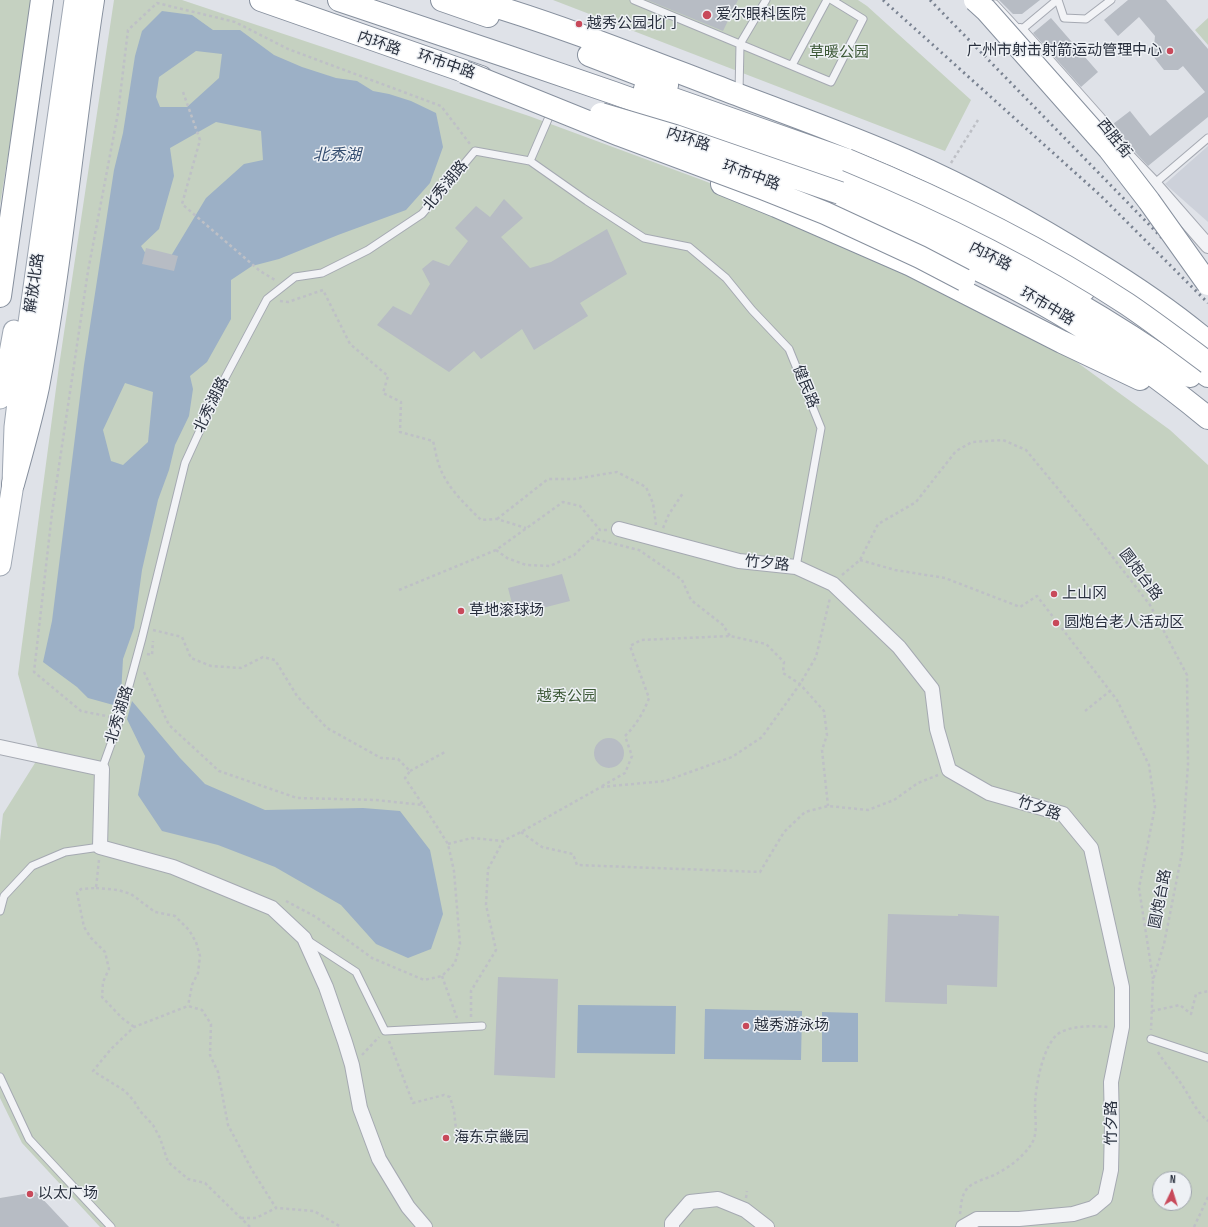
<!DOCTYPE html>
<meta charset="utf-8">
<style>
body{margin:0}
#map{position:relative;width:1208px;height:1227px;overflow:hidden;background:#dfe2e8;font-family:"Sofia Sans Condensed",sans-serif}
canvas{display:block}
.north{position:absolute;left:1152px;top:1171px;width:40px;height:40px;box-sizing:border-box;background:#eef1f5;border:1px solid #9fa4ac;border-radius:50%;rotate:4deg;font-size:11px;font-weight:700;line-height:16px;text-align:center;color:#29303e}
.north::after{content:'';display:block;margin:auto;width:14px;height:18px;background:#c8495a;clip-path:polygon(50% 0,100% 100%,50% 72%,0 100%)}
</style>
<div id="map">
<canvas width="1208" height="1227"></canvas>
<div class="north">N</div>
</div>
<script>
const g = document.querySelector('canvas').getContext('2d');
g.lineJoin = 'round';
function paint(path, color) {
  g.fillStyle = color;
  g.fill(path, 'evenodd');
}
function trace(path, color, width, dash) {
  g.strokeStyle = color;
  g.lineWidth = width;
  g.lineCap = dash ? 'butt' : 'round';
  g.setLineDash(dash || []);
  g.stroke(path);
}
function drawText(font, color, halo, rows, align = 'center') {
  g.font = font + ' "Sofia Sans Condensed","Noto Sans SC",sans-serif';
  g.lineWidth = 3;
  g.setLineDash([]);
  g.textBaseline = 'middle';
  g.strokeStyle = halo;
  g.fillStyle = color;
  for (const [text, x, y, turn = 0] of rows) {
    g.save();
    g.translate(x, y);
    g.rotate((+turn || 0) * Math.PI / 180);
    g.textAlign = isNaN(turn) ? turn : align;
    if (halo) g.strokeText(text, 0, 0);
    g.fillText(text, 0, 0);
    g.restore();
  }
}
paint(new Path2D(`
 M1208,146V222L1165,184Z`), '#cdd1da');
paint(new Path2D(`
 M0,0H33L0,205Z
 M114,0H182L529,116L702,180L800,218L1041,336L1170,430L1208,465V1227H100L22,1143L0,1098V841L3,814L40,755L18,674L59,366ZM1160,1179H1184V1203H1160Z
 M553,0H858L867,6L971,100L945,151Z
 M1208,18V45L1195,30Z`), '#c5d1c1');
paint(new Path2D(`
 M162,11L192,15L213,30H240L274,55L302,67L336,78L357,81L373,91L389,94L411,101L436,113L443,147L430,183L406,210L338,235L279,259L252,266L231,280V319L207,362L190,376L193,389L189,416L175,445L169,470L158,500L142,570L134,628L123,659L121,694L117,706L88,698L77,687L43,662L52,621L84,365L114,170L123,133L135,56L142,31ZM196,51L222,54L219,78L187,107H160L156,97L159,77ZM216,122L261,131L263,160L244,164L206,198L171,256L146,254L141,246L159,229L174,176L170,148ZM125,383L153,392L148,442L123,465L111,461L103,430Z
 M132,701L180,758L205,784L265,810L363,808L400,811L430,850L443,914L431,949L408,958L376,944L341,905L275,867L218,845L162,831L138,795L145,756L127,719Z
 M578,1005L676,1006L675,1054L577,1053Z
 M705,1009L802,1011L801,1060L704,1059Z
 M822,1012L858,1013V1062H822Z`), '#9cb0c6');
paint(new Path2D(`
 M647,0H738L723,31Z
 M999,0H1040L1022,14H1013Z
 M1128,0H1166L1208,49V117L1148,166L1136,153L1113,124L1130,111L1150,136L1205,92L1183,66L1178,70H1164L1153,56L1155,36L1139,17L1118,36L1104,20Z
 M1051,18L1098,72L1081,87L1033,33Z
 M504,199L523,218L501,237L530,268L551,262L607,229L627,274L580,303L588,316L534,350L522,329L481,359L474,351L449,372L377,325L393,306L411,315L430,284L422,269L433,260L449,266L468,241L455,228L476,206L490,217Z
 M146,248L178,256L174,271L142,264Z
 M562,574L570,601L515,615L508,588Z
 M594 753a15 15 0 1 1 30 0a15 15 0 1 1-30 0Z
 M888,914L958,916V914L999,916L997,987L947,985V1004L885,1002Z
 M498,977L558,979L555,1078L494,1075Z
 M36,1192L69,1227H0V1198Z`), '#b7bcc4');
const lane = new Path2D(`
 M634,0L831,82L863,19L832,0
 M1058,0L1064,18L1086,19L1111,0
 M995,4L1020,31L1057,0
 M792,65L827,0
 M739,93L740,44L766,0
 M530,161L552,110
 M1154,184L1208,138
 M102,769L120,719L142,638L185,463L217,393L267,299L295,277L322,273L368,250L422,214L475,151L530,161L587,201L644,238L689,247L726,278L752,310L789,349L821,428L796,567
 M0,911L4,896L32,866L65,852L100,847
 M307,940L356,972L385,1031L482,1026
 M1151,1039L1208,1058
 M0,1077L29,1139L111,1227`);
const street = new Path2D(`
 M1020,31L1099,120L1122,151L1154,184L1208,246
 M619,529L739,561L796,567L833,584L899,647L932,689L937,729L949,770L989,793L1063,814L1091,848L1122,987V1027L1111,1082L1112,1124L1111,1170L1105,1198L1093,1208L1073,1214L1019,1219H977L963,1227
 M0,747L102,769L100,847L173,867L272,908L304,938L326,987L345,1042L352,1065L360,1108L379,1159L408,1207L425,1227
 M672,1227V1223L690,1202L718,1199L745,1210L767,1227`);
const primary = new Path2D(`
 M0,398L5,381L14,331
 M0,565L13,484L15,427L20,386L75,0`);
const highway = new Path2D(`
 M261,0L481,77
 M339,0L509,57L614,93L864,183L961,225L1031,260L1084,290
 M442,0L488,16
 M474,0C560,25 644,59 728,91C788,114 849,135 907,161C973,190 1034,224 1095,262C1134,286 1173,312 1208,342
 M589,55L667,85
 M645,89L847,160
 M722,184L776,206L911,265L1062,342L1140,379
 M840,193C877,207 915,221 952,238C1034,276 1116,324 1190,376
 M838,209C913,238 988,271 1057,312C1110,343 1161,379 1208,418
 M0,296L42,0
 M1181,355L1208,376
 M13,484C22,452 31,420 38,387C62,259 73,129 93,0`);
trace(lane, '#a5a9b2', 9);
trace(street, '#a5a9b2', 16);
trace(primary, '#9fa7b3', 23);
trace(highway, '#87909e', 24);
trace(new Path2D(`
 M183,92L200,140L182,204L260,271L275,280
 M951,163L978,120
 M280,301L288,302L323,290L350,344L388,376L383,393L401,402L400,432L433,441C435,448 436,456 438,462C445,486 464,503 481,520L497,519L526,528
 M497,519L548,479H574L617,472L646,487L653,503L656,525
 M663,528L669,514L683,493
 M591,538L639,550L668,570L682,580L691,600L723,625L730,636
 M496,550L507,558L526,565L550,566L574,555L600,530
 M860,560L895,570L945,578L1020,607L1037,596L1117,700L1149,765L1155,807L1139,888L1153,979
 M842,575L860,560L878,524L916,502L956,451L972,442L1003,440L1026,450L1083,519L1150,605L1187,675L1188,764L1182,853L1164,944L1153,980L1151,1030
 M399,590L496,550L563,502L580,506L600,530H607
 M153,630L182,637L191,658L211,666L241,668L263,657L275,660L297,696L327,728L381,758L398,759L410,771L405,778L423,805
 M147,654L152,655L153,641
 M144,672L169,725L219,771L297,798L376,800L423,805L448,844L454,871L460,944L455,963L442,976L424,980L372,958L316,917L286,901
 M1085,711L1110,691
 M111,717L81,711L34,672L52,513L88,271L118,113L128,30L157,3L235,22L288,49L441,106L470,144
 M410,771L445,752
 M602,786L625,773L632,756L625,736C636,725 644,712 649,698L630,646L641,640L730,636L766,644L784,662L783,673L800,684L824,711L827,735L822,750L828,806
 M521,832L542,847L573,854L577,865L760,872L784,832L805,812L828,806L868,810L894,800L918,783L938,775
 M448,844L472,838L503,841
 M99,860L96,888L81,889L77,893L84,927L91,938L105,952L109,969L103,982L102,997L122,1018L134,1027
 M96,888L118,890L131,894L155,912L175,916L189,930L196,942L200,956L198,973L192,985L188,1006
 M442,976L457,1018
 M1152,1011L1180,1005L1191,1014L1196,994L1208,991
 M471,1017V991L496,950L486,905L488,869L503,841L521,832L601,787L665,781L732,757L762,737L800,684L816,657L830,598
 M389,1041L413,1103L444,1095L450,1097L454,1111L456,1129
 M1158,1052C1165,1064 1175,1074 1182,1085C1191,1098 1196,1112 1208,1121
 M362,1055L379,1037
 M746,1198L747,1191
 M960,1214C961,1206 961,1197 966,1190C972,1181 988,1179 998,1173C1011,1166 1024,1156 1032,1143C1038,1133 1035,1119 1035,1107C1035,1088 1043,1041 1061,1032C1076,1025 1094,1026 1109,1027
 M241,1218H256L276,1208
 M250,1227L205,1183L188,1179L168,1162L160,1138L153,1125L140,1111L134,1101L125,1091L93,1071L111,1049L134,1027L188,1006L202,1010L211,1024L210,1055L218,1072L228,1125L252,1170L276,1208L314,1211L341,1227
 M1194,1227L1208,1197`), '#bec0c6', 2.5, [3, 3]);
trace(lane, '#f2f3f6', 7);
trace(street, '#f2f3f6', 14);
trace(primary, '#fff', 21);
trace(highway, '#fff', 22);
trace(new Path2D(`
 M883,0L1100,195L1208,303
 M930,0L1208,285`), '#798291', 3, [2, 4]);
const highwayBridge = new Path2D(`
 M975,0L986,10L1109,149L1149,201L1208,284
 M464,72L620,135L762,188L825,213L920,257L964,280
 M601,114L675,136L840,193
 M847,160C944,200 1039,246 1127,304C1155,323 1181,343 1208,363`);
trace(highwayBridge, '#87909e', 24, []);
trace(highwayBridge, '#fff', 22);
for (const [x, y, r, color] of [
 [707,15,5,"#c8495a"],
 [579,24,4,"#c8495a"],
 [1170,51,4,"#c8495a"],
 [1054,594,4,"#c8495a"],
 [461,611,4,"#c8495a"],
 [1056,623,4,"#c8495a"],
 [746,1026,4,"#c8495a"],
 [446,1138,4,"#c8495a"],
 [30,1194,4,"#c8495a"]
]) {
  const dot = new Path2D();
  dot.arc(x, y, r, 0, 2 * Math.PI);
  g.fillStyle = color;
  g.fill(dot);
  trace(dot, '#eef1f5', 1.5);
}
drawText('15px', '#29303e', '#eef1f5', [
 ["爱尔眼科医院",716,15],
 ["越秀公园北门",587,24],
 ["广州市射击射箭运动管理中心",1162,51,"right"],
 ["上山冈",1062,594],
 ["草地滚球场",469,611],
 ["圆炮台老人活动区",1064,623],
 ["越秀游泳场",754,1026],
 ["海东京畿园",454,1138],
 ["以太广场",38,1194]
], 'left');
drawText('15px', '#29303e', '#eef1f5', [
 ["内环路",379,44,19],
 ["环市中路",446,65,19],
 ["西胜街",1114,139,51],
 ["内环路",688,140,18],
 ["环市中路",751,176,20],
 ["北秀湖路",446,186,-50],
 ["内环路",990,257,27],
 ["解放北路",35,283,-82],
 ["环市中路",1047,307,30],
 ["健民路",805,387,68],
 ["北秀湖路",212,405,-64],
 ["竹夕路",767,564,6],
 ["圆炮台路",1140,575,53],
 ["北秀湖路",120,715,-73],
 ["竹夕路",1039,809,19],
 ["圆炮台路",1161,899,-79],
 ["竹夕路",1112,1123,-90]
]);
drawText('15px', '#3d5937', '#eef1f5', [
 ["草暖公园",839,53],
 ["越秀公园",567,697]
]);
drawText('italic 16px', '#354e70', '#eef1f5', [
 ["北秀湖",337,156]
]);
</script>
